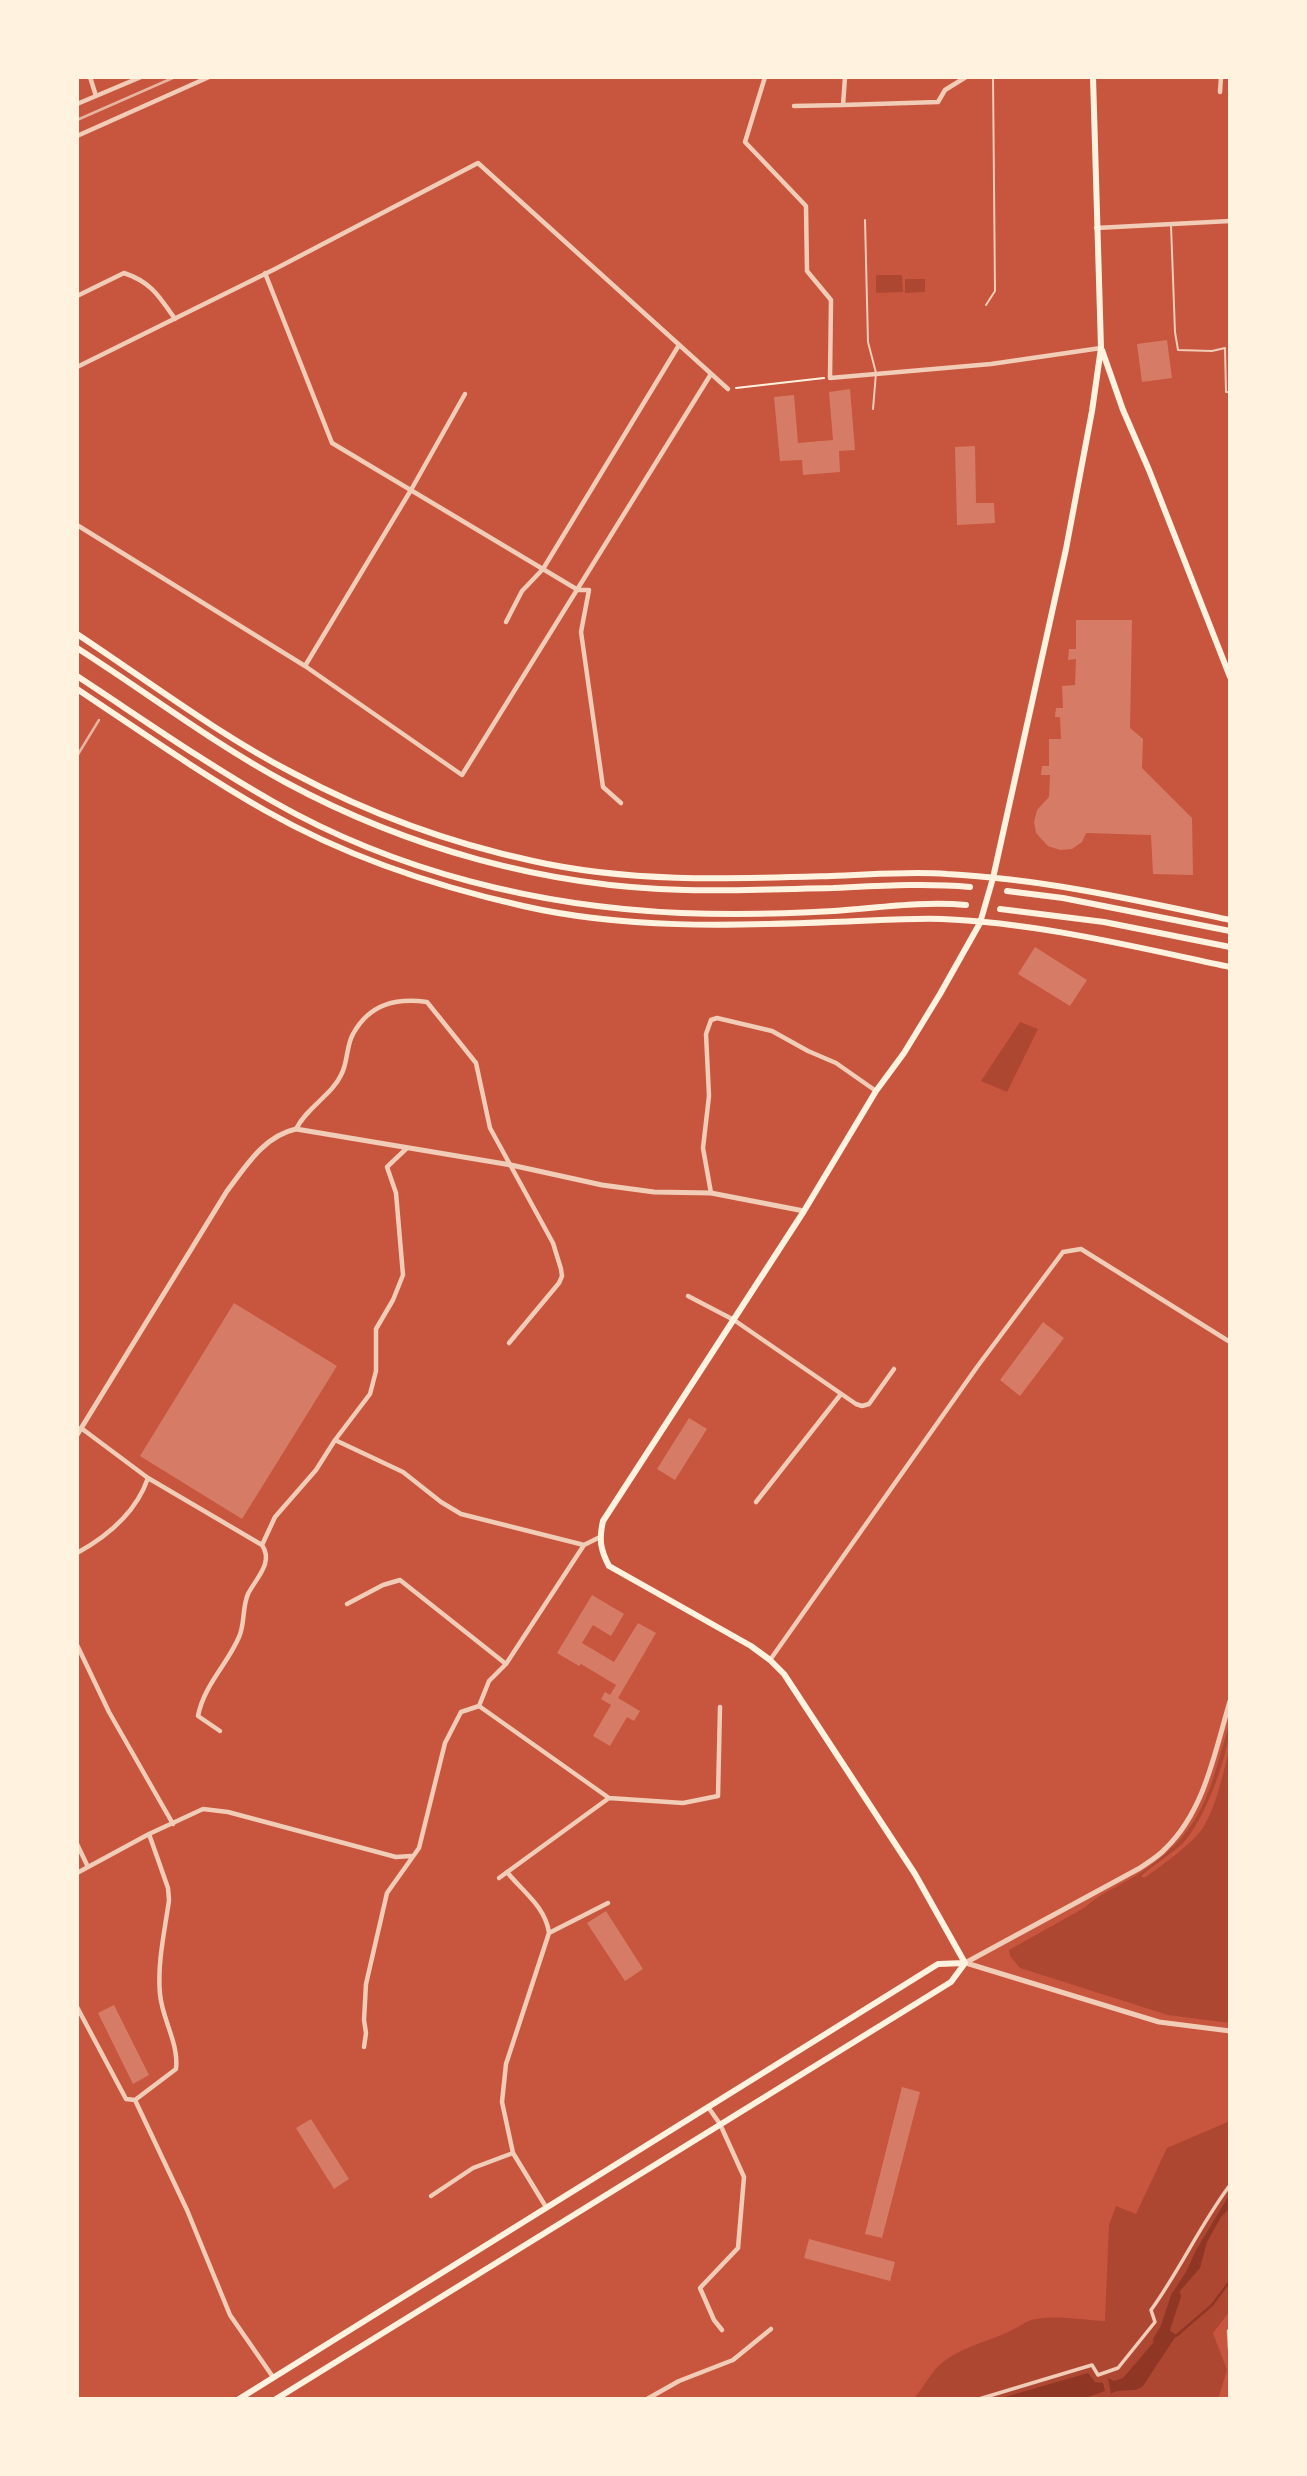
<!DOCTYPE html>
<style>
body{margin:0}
#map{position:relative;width:1307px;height:2476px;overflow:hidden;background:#c8553d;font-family:"Fira Sans Condensed",sans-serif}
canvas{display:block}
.frame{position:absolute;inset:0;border:79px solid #fff3e0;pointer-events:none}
</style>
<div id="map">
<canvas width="1307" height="2476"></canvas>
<div class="frame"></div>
</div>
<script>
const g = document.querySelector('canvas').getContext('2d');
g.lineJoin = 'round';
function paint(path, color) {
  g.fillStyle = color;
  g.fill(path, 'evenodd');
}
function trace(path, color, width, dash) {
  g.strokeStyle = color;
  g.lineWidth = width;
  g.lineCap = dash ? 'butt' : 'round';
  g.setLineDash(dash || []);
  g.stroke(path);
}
paint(new Path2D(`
 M876,275H902L903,292L876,293Z
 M905,279H925V292L905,293Z
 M1020,1022L1038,1029L1007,1092L981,1081Z
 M1230,1722C1230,1753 1205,1819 1184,1842C1171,1855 1154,1864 1141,1876L1144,1878C1161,1866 1191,1845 1202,1829C1216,1809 1224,1770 1230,1746V2023L1168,2015L1020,1968L1010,1956L1009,1950L1084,1908C1101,1892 1124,1884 1143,1871C1206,1828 1209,1790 1230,1722Z
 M1230,2121V2311L1213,2333L1227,2370L1218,2399H913C925,2387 929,2373 943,2362C965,2345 992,2341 1016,2328C1023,2324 1028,2320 1036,2319C1057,2315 1083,2320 1105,2321L1109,2225L1116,2206L1136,2214L1167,2148Z`), '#ae4732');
paint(new Path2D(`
 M1230,2194V2208L1221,2217L1207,2242L1200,2268L1180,2291L1173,2308L1169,2304L1171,2295L1186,2272L1196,2250Z
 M1165,2329L1176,2336L1143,2386C1134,2394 1121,2387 1111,2394L1108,2378L1114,2381L1123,2378Z
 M1088,2373L1095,2382L1103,2383L1105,2391L1082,2399H998Z`), '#8f3625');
trace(new Path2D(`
 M1165,2329L1176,2336L1212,2305L1230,2281`), '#8f3625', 2.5);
trace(new Path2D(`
 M1158,2340L1165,2329L1176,2296`), '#8f3625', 10);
paint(new Path2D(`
 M1167,340L1172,378L1142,382L1137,344Z
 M850,389L855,450L839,451L840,472L803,475L802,460L780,461L774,397L794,395L798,443L833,440L829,392Z
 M975,446L976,503H994L995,523L957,525L955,447Z
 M1076,620H1132L1130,728L1143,739L1142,768L1192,818L1193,875L1153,874L1151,835L1086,833L1082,842L1072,849L1060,850L1048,846L1036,833L1034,822L1037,810L1049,797L1050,775H1041L1042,766H1049V739H1061L1060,717H1055L1056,708H1063L1062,686L1075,685L1076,659L1068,660L1069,649H1076Z
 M1035,947L1087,980L1070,1006L1018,974Z
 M234,1303L337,1366L242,1519L140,1456Z
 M1043,1322L1064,1338L1020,1396L1000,1380Z
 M689,1418L707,1429L675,1480L657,1469Z
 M592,1595L624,1614L611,1636L593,1625L582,1643L614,1662L638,1623L656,1633L618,1698L640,1711L634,1721L627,1717L610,1746L593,1736L611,1705L601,1699L605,1692L610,1695L616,1685L581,1664L579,1666L557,1653Z
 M606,1911L643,1969L625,1981L587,1923Z
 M114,2005L149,2075L133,2084L98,2013Z
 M902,2087L920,2092L882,2238L865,2234Z
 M311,2119L349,2179L334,2189L296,2128Z
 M809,2239L895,2262L890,2281L804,2258Z`), '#d67c66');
trace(new Path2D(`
 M736,388L824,378`), '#fff3e0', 2);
trace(new Path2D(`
 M865,220L868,342L876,373L873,409
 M1171,225L1175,332L1178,350L1212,351L1225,348L1226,392H1230
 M986,305L995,291L993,77`), '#f1ccb7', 2);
trace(new Path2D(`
 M979,2399L1092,2365L1098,2375L1118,2368L1155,2322L1151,2310C1180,2270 1200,2225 1230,2185`), '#f1ccb7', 3.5);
trace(new Path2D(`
 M90,77L96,96
 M765,77L745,142L806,206L807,271L831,300L830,378L991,364L1101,348
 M1220,92L1221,77
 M77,104L141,77
 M843,105L938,102L945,90L966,77
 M794,106L843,105L845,77
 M77,136L209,77
 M1096,228L1230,221
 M265,273L332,443L578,590H589L581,632L603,787L621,803
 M77,296L124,273C151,282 159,296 175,319
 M77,367L275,269L478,163L728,389
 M77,525L305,666L462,775L711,374
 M506,622L522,591L543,569L679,345
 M305,666L411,490L465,394
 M296,1129C308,1106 332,1095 341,1075C348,1063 346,1046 353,1034C370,1003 397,998 427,1002L476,1063L490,1128L553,1243L561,1269L562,1276L559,1283L509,1343
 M711,1193L703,1148L709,1096L706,1034L711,1020L717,1018L772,1031L808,1051L836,1063L876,1091
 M688,1296L734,1320L856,1404L862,1406L869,1404L894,1369
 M81,1428L148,1478L262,1545
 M335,1440L403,1472L441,1502L461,1514L584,1545
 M756,1502L841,1394
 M262,1545L275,1517L316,1470L335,1440L370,1394L376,1371V1329L393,1300L403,1275L396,1193L387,1167L407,1148
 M77,1553C108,1536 136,1513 148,1478
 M347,1604L383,1585L400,1580L506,1664
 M77,1645L109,1712L173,1824
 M770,1660L977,1367L1063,1252L1081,1249L1230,1342
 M479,1706L609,1798L683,1803L718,1796L720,1707
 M220,1731L198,1716C204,1685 227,1665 239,1637C245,1624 242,1608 248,1594C256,1578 274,1563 262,1545
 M77,1844L88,1867
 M507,1872C522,1891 546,1907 549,1933
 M77,1873L149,1834L203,1809L228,1812L396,1857L411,1856
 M499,1878L609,1798
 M77,2007L126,2099L135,2100L187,2210L230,2315L273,2377
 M364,2047L366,2033L364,2020L366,1984L387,1893L419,1848L445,1743L461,1712L479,1706L489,1681L506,1664L584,1545L600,1537
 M135,2100L176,2069C179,2043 162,2019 160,1994C157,1963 165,1930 169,1900L168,1888L149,1834
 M708,2107L720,2124L744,2177L738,2248L700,2288L714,2320L722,2330
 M513,2153L502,2102L506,2064L549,1933L608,1903
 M431,2196L473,2168L513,2153L546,2207
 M1229,2331L1230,2349
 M647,2399L679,2381L733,2360L771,2329`), '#f1ccb7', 4.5);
trace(new Path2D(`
 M77,1435L227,1191C246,1166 264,1136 296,1129L511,1165L602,1185L654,1192L711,1193L804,1211
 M965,1963L1140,1868C1149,1862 1159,1856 1166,1848C1205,1810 1215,1751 1230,1701
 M966,1963L1159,2022L1230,2031`), '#f1ccb7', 5);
trace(new Path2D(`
 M1102,350L1123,410L1149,470L1230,677
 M77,634C148,681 218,734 293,773C368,813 449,843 533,861C630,883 732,879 831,876C869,875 908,871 947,874C1043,879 1136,900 1230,920
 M77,648C146,692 213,743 285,782C407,848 546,887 685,890C734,891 783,889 833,888C878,886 924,883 970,887
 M77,676C141,718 205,763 272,801C396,872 540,907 681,913C732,915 784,914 834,911C878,908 922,901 966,905
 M77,689C140,731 201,774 266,811C345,856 434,886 523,906C624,929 729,926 832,922C869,921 905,918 942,919C1039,923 1135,947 1230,967
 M1007,891L1063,898L1230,931
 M1000,909L1104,922L1230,947
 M965,1963L915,1874L784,1674L770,1660L751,1646L609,1566C600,1549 599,1539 603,1521L804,1211L876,1091L904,1053L940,994L980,923L993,878L1066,549L1092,411L1101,348L1093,77
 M239,2399L938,1964L965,1963
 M276,2399L951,1982L965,1963`), '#fff3e0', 6);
trace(new Path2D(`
 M77,120L175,77
 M77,756L99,720`), '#e9b49f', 2.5);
</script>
